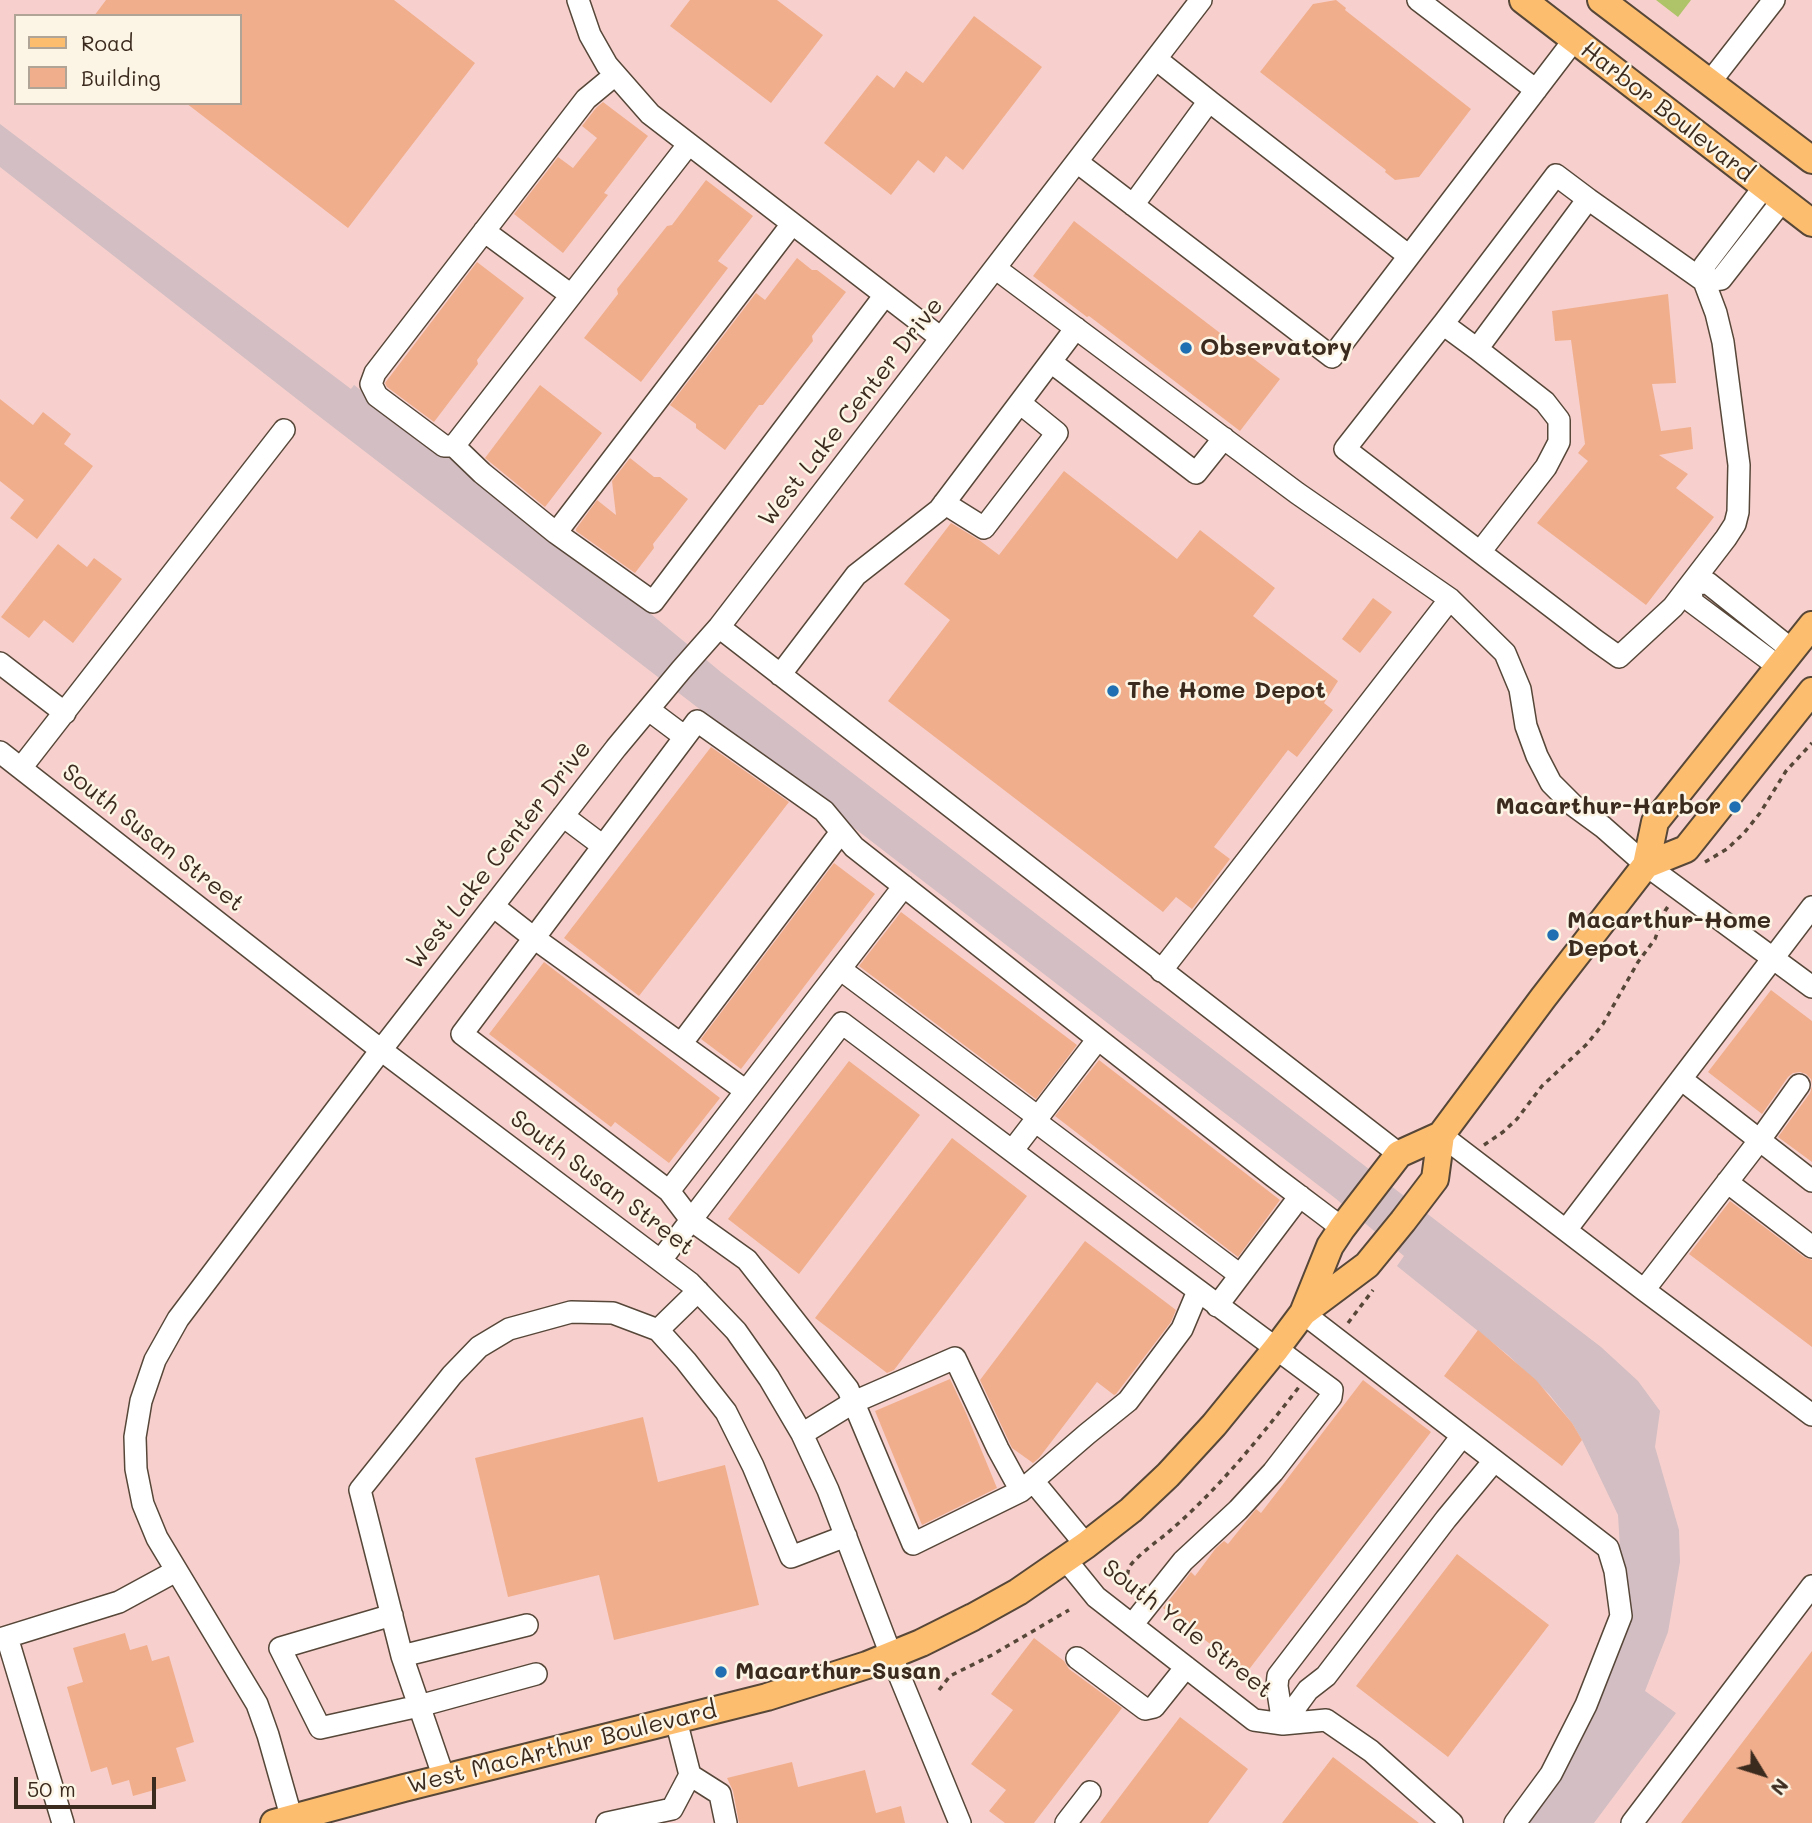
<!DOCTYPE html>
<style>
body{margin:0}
#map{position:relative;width:1812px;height:1823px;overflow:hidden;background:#f2ebd0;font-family:Mali,sans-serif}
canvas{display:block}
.legend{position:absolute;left:14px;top:14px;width:228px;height:91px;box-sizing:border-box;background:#fcf5e5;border:2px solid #afa495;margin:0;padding:9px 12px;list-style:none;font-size:21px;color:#3b2a1e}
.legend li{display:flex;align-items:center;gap:14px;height:35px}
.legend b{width:35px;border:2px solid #afa495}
.north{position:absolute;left:1728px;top:1739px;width:70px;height:70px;-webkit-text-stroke:5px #fcf5e5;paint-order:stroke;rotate:128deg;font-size:19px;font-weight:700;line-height:28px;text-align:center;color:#3b2a1e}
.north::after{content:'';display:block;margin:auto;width:24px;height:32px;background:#3b2a1e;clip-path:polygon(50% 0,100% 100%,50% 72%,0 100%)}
.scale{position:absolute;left:14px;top:1777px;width:142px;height:32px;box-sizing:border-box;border:4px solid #3b2a1e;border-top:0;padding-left:9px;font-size:21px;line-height:24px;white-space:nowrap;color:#3b2a1e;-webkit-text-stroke:5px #fcf5e5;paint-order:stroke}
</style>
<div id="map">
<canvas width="1812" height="1823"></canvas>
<ul class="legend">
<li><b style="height:9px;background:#fcbd6f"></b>Road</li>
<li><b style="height:19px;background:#f1ae8c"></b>Building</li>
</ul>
<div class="north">N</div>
<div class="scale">50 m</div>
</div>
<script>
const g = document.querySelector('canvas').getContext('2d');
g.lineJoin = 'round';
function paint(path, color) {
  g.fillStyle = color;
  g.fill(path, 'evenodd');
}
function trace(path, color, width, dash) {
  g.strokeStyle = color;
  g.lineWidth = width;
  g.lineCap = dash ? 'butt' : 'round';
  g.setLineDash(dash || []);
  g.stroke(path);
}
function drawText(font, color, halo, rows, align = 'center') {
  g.font = font + ' Mali,sans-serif';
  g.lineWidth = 5;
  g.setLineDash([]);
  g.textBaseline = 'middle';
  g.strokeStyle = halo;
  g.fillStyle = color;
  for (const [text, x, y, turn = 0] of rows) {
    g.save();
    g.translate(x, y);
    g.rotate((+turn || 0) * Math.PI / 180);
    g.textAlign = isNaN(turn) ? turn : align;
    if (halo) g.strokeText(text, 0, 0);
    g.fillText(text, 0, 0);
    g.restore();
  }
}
paint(new Path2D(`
 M0,0H1812V1823H0ZM16,16H240V103H16Z`), '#f7d0cd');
paint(new Path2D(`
 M0,124L351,389L354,385L634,600L722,673L1601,1347L1638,1381L1660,1411L1655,1447L1679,1530L1680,1562L1668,1632L1645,1691L1676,1713L1594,1823H1505L1526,1794L1569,1720L1612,1622L1622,1583L1618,1515L1582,1440L1572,1423L1549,1394L1508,1355L1397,1266L1404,1256L1335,1198L311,410L0,167Z`), '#d2bec3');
paint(new Path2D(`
 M1656,0H1691L1678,17Z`), '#afc368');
paint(new Path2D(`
 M106,0H394L475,63L348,228L186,103H240V16H94Z
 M690,0H777L823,35L771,103L670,26Z
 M1336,0L1346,8L1345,10L1471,109L1419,177L1395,180L1385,172L1386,170L1260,72L1313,4Z
 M974,16L1042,67L963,170L946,156L934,173L918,160L891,195L824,143L877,75L894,88L906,71L923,83Z
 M603,102L648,136L604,193L608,195L563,253L514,214L558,157L573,168L597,138L582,126L596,108Z
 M706,180L753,216L718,261L728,268L641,382L584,338L618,294L617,289L640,260L667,226L672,225Z
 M1074,221L1280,379L1240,431L1089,316L1087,317L1033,276Z
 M797,258L812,270H817L846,292L812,336L813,341L763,405H759L725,450L696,428V424L670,405L756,293L765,300Z
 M477,262L524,298L477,360L478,364L434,422L387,387L385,383Z
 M1668,294L1676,383L1652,384L1661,431L1691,427L1693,449L1659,455L1688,474L1676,488L1714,517L1646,605L1537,523L1588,461L1578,453L1585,444L1571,340L1555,341L1552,311Z
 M540,385L602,433L545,507L485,458Z
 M0,399L33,425L43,412L71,434L64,444L93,466L37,539L10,518L24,500L0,481Z
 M630,458L654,477H660L688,499L653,544L654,548L635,573L576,531V529L597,500L616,515L612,481Z
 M1064,471L1177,559L1200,530L1275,588L1253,616L1338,681L1324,703L1333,710L1297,757L1288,750L1214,847L1230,859L1192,909L1176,897L1163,912L888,701L950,620L904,584L951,523L979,540L999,555Z
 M58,544L87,567L94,558L122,579L73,643L44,620L29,638L1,617Z
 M1373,598L1392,612L1360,653L1342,639Z
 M711,747L789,802L639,996L564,938Z
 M834,863L875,894L741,1069L701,1039Z
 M901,912L1077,1045L1036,1099L859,966Z
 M544,962L720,1098L669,1163L615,1122L611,1127L489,1034Z
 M1771,990L1812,1021V1085L1811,1079L1806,1074L1800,1072L1793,1073L1788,1077L1762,1114L1708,1072Z
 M1099,1060L1280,1200L1238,1257L1055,1116Z
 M849,1061L920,1115L799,1274L728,1219Z
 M1812,1086V1162L1778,1137L1810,1093Z
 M952,1138L1027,1196L894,1370L887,1373L815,1318Z
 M1730,1201L1804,1257L1812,1260V1347L1689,1254Z
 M1085,1241L1176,1310L1171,1322L1116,1394L1114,1395L1097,1382L1039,1458L1033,1463L1012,1448L980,1380Z
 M1478,1330L1536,1380L1572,1423L1582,1440L1562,1466L1444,1376Z
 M950,1379L966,1413L997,1488L922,1525L875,1411Z
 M1363,1380L1431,1432L1247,1672L1163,1608L1191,1572L1195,1576L1216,1548L1224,1541L1228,1544L1256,1509L1261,1513Z
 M643,1417L658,1482L725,1465L759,1605L614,1640L599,1575L508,1597L475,1458Z
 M1457,1554L1549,1625L1448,1757L1356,1686Z
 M125,1633L130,1650L147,1645L152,1661L169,1656L194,1742L176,1748L186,1781L133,1796L129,1780L112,1785L107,1767L91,1772L67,1687L83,1682L73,1648Z
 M1034,1638L1064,1661L1069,1669L1122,1708L1034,1823H1005L989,1811L1006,1790L971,1764L1013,1710L991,1694Z
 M1812,1651V1823H1681Z
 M1180,1717L1248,1769L1208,1823H1100Z
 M1333,1757L1419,1823H1282Z
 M792,1762L798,1787L865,1770L876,1813L901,1806L905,1823H739L733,1791L727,1778Z`), '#f1ae8c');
const minor = new Path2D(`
 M578,0L590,35L607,65L650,114L941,338
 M1418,0L1536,90
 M615,75L586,99L375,373L371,384L377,396L444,446H454L482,473L556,533L653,602L885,295
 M1710,82L1774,0
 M1209,101L1409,256
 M1077,162L1332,357L1574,40
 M1764,187L1704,266V281L1716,313L1723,342L1739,465L1738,512L1735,524L1726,538L1673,607L1619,657L1595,640L1345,449L1443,324L1477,349L1588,199L1704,281L1721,279L1782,201
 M1133,205L1209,101L1156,59
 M484,231L571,295
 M995,268L1297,493L1450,599L1505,653L1520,689L1526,726L1537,756L1551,783L1573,805L1603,827L1646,865L1812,987
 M1443,324L1556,175L1588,199
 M1477,349L1545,402L1559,420V442L1546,467L1480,552
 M1051,362L1196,473L1224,438
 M454,446L688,145
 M944,503L984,528L1057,433L1020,403
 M556,533L792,224
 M1691,584L1692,602L1779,667
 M1691,584L1708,583L1792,650
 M719,627L1399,1154
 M0,663L65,713
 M780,675L856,575L939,510L1076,328
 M649,710L685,737
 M0,752L381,1050L690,1283L736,1331L769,1378L802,1434L828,1490L891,1655L960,1823
 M21,768L284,430
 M563,816L603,846
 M904,886L669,1191L462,1034L697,721L824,811L854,847L1098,1039
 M493,906L534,938L746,1091
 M840,969L1038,1117
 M1161,971L1450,599
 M681,1044L841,832
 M1681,1079L1812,1181
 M1035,1121L1240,1275
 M1441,1135L1644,1290L1812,1415
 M1012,1151L1098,1039L1273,1176L1342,1228
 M1727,1182L1812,1247
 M1566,1230L1812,907
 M661,1260L691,1220L669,1191
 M1644,1290L1759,1141L1799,1085
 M698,1291L658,1330L686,1361L726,1412L753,1466L791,1557L846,1536
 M1217,1306L1300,1196
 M1303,1313L1608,1548L1615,1571L1621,1616L1586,1705L1551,1774L1515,1823
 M802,1434L854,1402L955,1358L998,1449L1021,1491
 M1033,1481L1086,1545
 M1066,1560L1096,1597L1254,1720L1283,1724L1326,1720L1371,1751L1452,1823
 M392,1615L280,1648L320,1728L419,1706L536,1674
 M1132,1625L1183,1561L1238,1510L1273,1472L1331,1397L1332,1390L1153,1257L842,1023L691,1220L747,1260L848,1389L913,1544L1021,1491L1087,1434L1128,1401L1182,1329L1198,1291
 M7,1637L63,1823
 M0,1639L119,1602L176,1571
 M402,1656L527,1625
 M1077,1658L1145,1709L1154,1707L1186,1667
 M676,1720L690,1775L720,1794L726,1823
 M1283,1724L1277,1686L1278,1676L1462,1436
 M1283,1724L1308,1690L1326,1676L1446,1519L1494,1461
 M444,1778L402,1656L360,1490L452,1375L479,1347L509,1329L571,1312L613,1313L658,1330
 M293,1823L268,1735L257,1704L157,1538L143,1504L136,1469L135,1437L141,1401L155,1360L178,1319L381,1050L616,748L681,670L719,627L1201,0
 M607,1823L672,1809L690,1775
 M1066,1823L1090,1792
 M1632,1823L1812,1586`);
const major = new Path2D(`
 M1523,0L1812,223
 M1601,0L1812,160
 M1646,865L1686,849L1812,691
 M1304,1312L1367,1265L1403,1221L1435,1179L1441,1135
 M274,1823L404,1788L767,1697L867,1665L921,1643L973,1617L1018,1592L1086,1545L1131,1510L1168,1475L1214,1425L1276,1349L1303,1313L1330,1246L1342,1228L1399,1154L1441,1135L1543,998L1646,865L1655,822L1812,625`);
trace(minor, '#564739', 24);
trace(major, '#564739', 30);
trace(new Path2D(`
 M1705,862L1727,849L1744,833L1760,813L1786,771L1812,743
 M1484,1145L1503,1132L1517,1119L1542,1086L1587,1044L1603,1024L1638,962L1655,939L1665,911L1669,905
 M1348,1323L1373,1290
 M1132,1594C1128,1587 1126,1576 1129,1568C1131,1561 1157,1541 1165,1535C1216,1492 1258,1440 1299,1387
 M939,1690L950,1676L992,1655L1069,1610`), '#564739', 3.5, [5, 5]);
trace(minor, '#fff', 21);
trace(major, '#fcbd6f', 26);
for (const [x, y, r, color] of [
 [1186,348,7,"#1f6fb2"],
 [1113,691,7,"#1f6fb2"],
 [1735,807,7,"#1f6fb2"],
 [1553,935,7,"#1f6fb2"],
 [721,1672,7,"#1f6fb2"]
]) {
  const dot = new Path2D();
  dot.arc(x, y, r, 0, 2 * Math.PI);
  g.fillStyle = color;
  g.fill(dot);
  trace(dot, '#fcf5e5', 2.5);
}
drawText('24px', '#3b2a1e', '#fcf5e5', [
 ["Harbor Boulevard",1667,112,38],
 ["West Lake Center Drive",851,412,-52],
 ["South Susan Street",153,838,38],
 ["West Lake Center Drive",499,855,-52],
 ["South Susan Street",602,1183,37],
 ["South Yale Street",1187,1629,38],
 ["West MacArthur Boulevard",562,1748,-14]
]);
drawText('bold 24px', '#3b2a1e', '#fcf5e5', [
 ["Observatory",1200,348],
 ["The Home Depot",1127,691],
 ["Macarthur-Harbor",1721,807,"right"],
 ["Macarthur-Home",1567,921],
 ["Depot",1567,949],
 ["Macarthur-Susan",735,1672]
], 'left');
</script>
